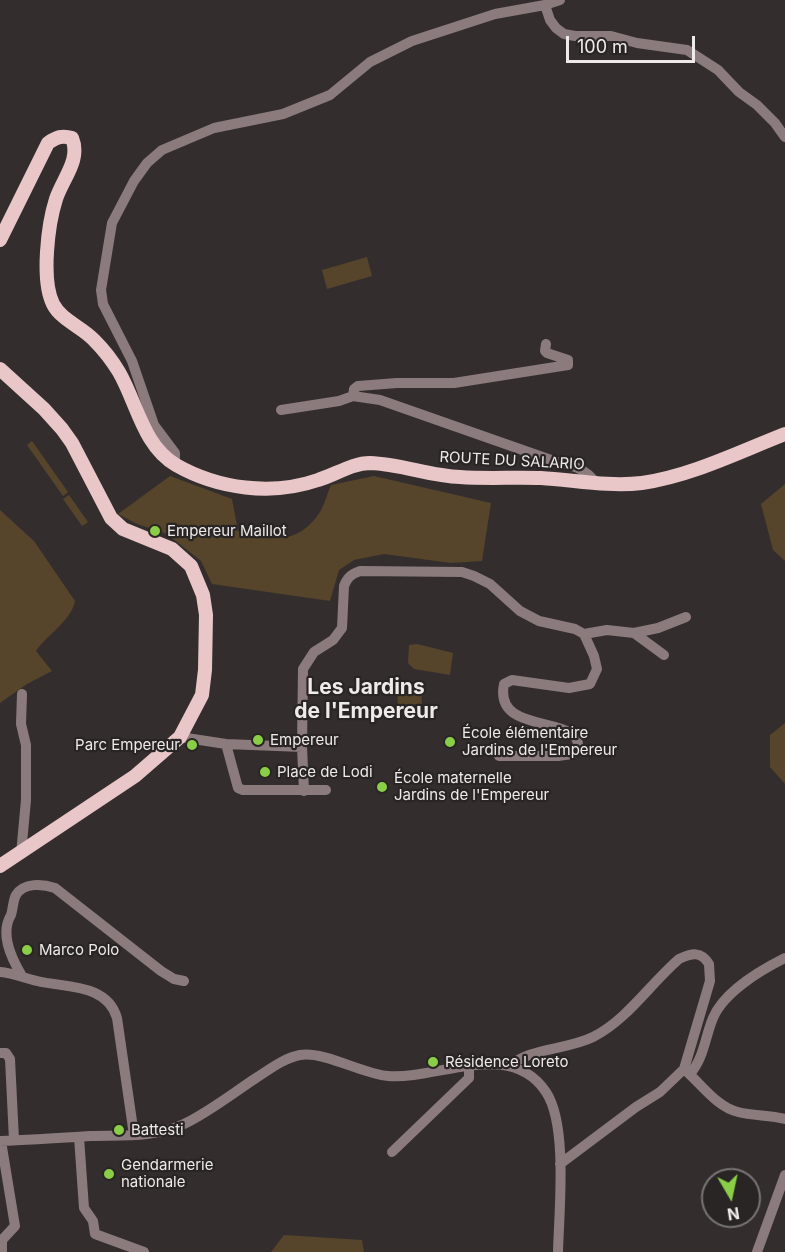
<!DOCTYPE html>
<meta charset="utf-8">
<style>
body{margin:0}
#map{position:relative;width:785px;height:1252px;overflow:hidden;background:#332e2d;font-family:Inter,sans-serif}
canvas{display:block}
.north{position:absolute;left:701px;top:1168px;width:60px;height:60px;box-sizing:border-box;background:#292524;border:2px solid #777473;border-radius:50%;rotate:171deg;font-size:16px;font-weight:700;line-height:24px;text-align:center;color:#edeae9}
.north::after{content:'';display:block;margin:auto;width:21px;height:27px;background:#8ace47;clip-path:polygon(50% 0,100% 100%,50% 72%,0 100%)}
.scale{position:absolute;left:566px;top:36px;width:129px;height:27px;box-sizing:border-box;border:3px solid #edeae9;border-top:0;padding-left:8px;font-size:18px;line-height:21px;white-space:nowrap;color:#edeae9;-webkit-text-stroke:4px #292524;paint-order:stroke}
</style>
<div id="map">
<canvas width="785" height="1252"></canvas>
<div class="north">N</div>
<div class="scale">100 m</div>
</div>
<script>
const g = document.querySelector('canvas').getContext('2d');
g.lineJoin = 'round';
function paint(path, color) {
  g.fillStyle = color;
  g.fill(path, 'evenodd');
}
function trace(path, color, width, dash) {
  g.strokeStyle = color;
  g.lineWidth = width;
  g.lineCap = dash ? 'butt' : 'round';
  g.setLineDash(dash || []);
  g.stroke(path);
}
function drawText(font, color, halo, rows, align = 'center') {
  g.font = font + ' Inter,sans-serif';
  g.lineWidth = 4.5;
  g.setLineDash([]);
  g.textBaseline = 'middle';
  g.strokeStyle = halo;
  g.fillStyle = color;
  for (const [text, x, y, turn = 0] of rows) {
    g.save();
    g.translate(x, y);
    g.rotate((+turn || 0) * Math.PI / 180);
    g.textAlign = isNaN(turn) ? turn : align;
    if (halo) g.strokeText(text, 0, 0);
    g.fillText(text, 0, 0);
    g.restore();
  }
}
paint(new Path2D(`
 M367,257L372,276L327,289L322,270Z
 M32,441L68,492L63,496L27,445Z
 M170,476L232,499L238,531C270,541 296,545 318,515C324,507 327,494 331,485L374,476L491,503L482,561L451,563L384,554L354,560L339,570L330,601L212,584L201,561L167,534L137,524L118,514Z
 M785,484V561L773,550L761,504Z
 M69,495L88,522L82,526L63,499Z
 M0,510L34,541L75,601C71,621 47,635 36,651L52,671L27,684L0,703Z
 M417,644L453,653L450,675L414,669L408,663L409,645Z
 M421,688L422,704L398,705L397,689Z
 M785,723V784L770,767V735Z
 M284,1235L362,1240L364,1252H271Z`), '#56442b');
trace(new Path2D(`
 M545,5L550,20L556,28L564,34L575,36H611L637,43L687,50L718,70L739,92L757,105L775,123L785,137
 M353,396L354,389L358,386L397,383H454L568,365V360L547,353L545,351L546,344
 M281,410L339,401L353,396L380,400L554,461C571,466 584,467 595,482
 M175,464V453L154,425L132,361L103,304L101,290L112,223L134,181L147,163L162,150L214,128L283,114L330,95L370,62L412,41L495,14L545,5L560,0
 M634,633L658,628L686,617
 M584,634L607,630L634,633L664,655
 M180,737L226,744L302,747
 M226,744L238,788L243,790H326
 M304,791L302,747L303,669L314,652L333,640L342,628L344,586C347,578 351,574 360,571L462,572L474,576L490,584L520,611L539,621L575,629L584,634L594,656L597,669L590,684L569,688L512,680L504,684C493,737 583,713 578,749L572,754L558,756H499
 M21,854L26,800V745L21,724L22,694
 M0,972C13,973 24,978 37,981C65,988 107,983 117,1018L134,1135
 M22,976C10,956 0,933 11,915C13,909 13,900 16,895C24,882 43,884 55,888L161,971L174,979L184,981
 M0,1053H6L10,1059L14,1140
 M510,1066C529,1048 567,1050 593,1037C627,1020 650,984 679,959C692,953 701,951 709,964L710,981L684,1069L660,1092L636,1107L560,1164
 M686,1071C702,1085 717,1107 738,1112C753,1116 770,1115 785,1119
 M690,1074C704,1058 705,1037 713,1018C724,992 761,970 785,958
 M79,1137L84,1208L93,1221L95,1234L144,1252
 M0,1141C30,1140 60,1138 90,1136C121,1135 155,1138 184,1124C209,1112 233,1093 256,1078C270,1069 284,1058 300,1055C325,1051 362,1074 388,1076C438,1080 510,1038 546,1092C568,1125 559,1211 558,1252
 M1,1141L15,1226L2,1240V1252
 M392,1152L469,1078V1066
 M757,1252L785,1175`), '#8c7b7c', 10);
trace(new Path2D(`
 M0,240L48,143C57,137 62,135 72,138C81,160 63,178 56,199C48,224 41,280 53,304C61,320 82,327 94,340C103,349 113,362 119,372C137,403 143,446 176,465C218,489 272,496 318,480C335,475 352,463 370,463C401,464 430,476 460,477C487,479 514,477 541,478C574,480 609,487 642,483C691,476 739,452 785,434
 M0,369L44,409L62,429L72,443L111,518L123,529L172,549L191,566L203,595L206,615L205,670L202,695L180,737L135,776L0,866`), '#e9c7c9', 14);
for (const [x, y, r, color] of [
 [155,531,6,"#8ace47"],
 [258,740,6,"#8ace47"],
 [450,742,6,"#8ace47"],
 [192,745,6,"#8ace47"],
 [265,772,6,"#8ace47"],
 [382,787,6,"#8ace47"],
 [27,950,6,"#8ace47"],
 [433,1062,6,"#8ace47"],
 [119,1130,6,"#8ace47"],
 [109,1174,6,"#8ace47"]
]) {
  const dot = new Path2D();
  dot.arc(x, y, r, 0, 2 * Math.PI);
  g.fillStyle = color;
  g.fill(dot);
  trace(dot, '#292524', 2);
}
drawText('15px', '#edeae9', '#292524', [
 ["ROUTE DU SALARIO",512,461,3]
]);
drawText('15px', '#edeae9', '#292524', [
 ["Empereur Maillot",167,531],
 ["École élémentaire",462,733],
 ["Jardins de l'Empereur",462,750],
 ["Empereur",270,740],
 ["Parc Empereur",180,745,"right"],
 ["Place de Lodi",277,772],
 ["École maternelle",394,778],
 ["Jardins de l'Empereur",394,795],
 ["Marco Polo",39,950],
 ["Résidence Loreto",445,1062],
 ["Battesti",131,1130],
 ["Gendarmerie",121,1165],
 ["nationale",121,1182]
], 'left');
drawText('bold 21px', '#edeae9', '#292524', [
 ["Les Jardins",366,688],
 ["de l'Empereur",366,712]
]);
</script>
